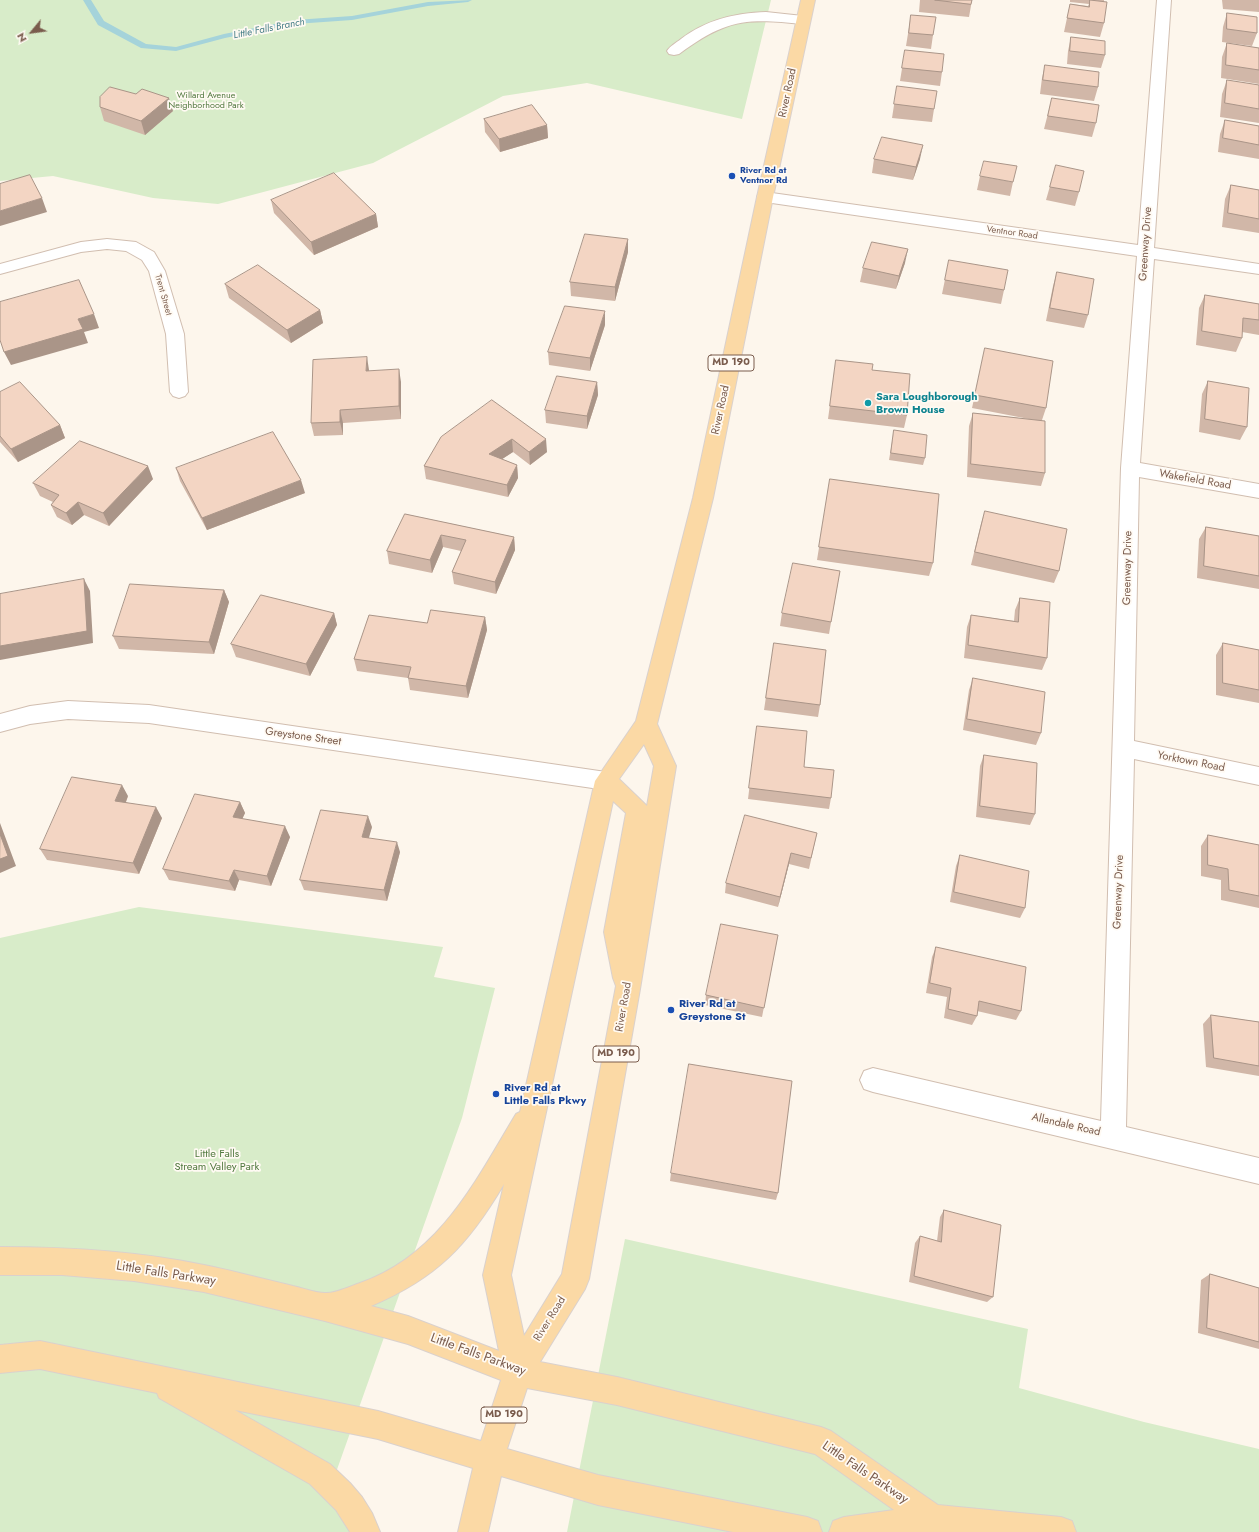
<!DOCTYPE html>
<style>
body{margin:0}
#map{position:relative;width:1259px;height:1532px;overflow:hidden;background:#fdf6ec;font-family:Jost,sans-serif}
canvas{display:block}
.north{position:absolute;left:12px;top:12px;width:40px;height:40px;-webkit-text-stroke:3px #fffaf3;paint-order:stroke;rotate:241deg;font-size:11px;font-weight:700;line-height:16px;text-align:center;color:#7a5c4d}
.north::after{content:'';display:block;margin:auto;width:14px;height:18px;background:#7a5c4d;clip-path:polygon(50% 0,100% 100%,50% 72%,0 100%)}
</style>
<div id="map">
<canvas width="1259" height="1532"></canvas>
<div class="north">N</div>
</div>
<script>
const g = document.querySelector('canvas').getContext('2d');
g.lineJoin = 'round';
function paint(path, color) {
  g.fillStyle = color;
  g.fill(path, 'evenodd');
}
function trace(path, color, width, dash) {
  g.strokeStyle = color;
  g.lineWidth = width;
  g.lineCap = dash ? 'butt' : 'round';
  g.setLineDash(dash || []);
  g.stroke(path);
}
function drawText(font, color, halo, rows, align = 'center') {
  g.font = font + ' Jost,sans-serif';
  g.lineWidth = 3.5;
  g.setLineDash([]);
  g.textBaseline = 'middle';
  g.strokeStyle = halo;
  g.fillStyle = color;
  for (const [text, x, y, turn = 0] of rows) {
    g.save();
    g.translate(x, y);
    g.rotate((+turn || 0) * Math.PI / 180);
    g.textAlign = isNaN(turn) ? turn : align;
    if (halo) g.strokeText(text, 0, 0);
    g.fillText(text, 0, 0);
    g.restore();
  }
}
paint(new Path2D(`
 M0,0H771L742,119L587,83L503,96L373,163L218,204L153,198L53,176L0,181Z
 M139,907L443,947L434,977L495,988L462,1118L329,1492L353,1532H0V938Z
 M625,1239L1028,1329L1019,1388L1144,1422L1259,1449V1532H567Z`), '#d8ecc9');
paint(new Path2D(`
 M83,0H91L104,21L146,44L176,47L224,34L295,20L352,16L428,2L472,0L468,2L428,6L352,20L295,24L225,38L176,51L141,48L98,25Z`), '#a5d3da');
const minor = new Path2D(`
 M1157,0H1171L1154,248L1259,264V274L1154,259L1140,463L1259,484V498L1139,477L1134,741L1259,767V785L1134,759L1126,1127L1259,1158V1184L873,1092L864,1089L860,1080L864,1071L873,1068L1101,1121L1121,468L1137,256L765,202L759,201L757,197L759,193L765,192L1138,245Z
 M766,12L803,16L808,17L810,20L808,23L803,24C746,18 726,19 679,54L674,55L669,54L667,51C670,46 676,43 681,39C706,20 734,13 766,12Z
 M107,239L136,242L154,252L165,271L184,334L188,392L185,396L179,398L173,396L170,392L166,334L149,271L142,260L126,251L107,249L81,252L0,274V264L81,242Z
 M68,701L149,705L606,772L614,774L617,781L614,788L606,790L149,723L68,719L30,724L0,732V714L30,706Z`);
const major = new Path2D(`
 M801,0H815L773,197L713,498L657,724L676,766L640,989L589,1279L585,1289L540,1362L617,1377L821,1427L831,1431L938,1505L1061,1517L1072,1521L1076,1532H829L833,1521L844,1517L894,1510L815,1454L617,1405L527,1388L507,1449L598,1475L807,1517L818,1521L822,1532H733L598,1505L501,1476L488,1532H458L473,1468L378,1439L235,1410L330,1464L350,1483L362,1497L372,1513L380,1532H350L336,1510L310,1484L159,1398L157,1393L40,1369L0,1373V1345L40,1341L378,1411L481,1441L501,1380L408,1344L325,1321L204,1292L134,1281L62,1275H0V1247C69,1247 137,1251 204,1265C234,1271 263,1279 293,1286C303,1288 315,1293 325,1293C334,1294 351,1286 360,1283C440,1255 475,1182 516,1114L520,1112L595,781L636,721L693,498L757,197ZM644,744L654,766L647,806L619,779ZM613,801L626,813L604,932L613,978L616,986L562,1274L524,1336L511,1275ZM504,1184L483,1275L499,1351L408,1316L371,1306C437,1278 468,1245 504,1184Z`);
trace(minor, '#d1beb0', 2);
trace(major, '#dad1cd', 2);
paint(minor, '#fff');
paint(major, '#fbd9a5');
paint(new Path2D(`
 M920,0H972L969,17L919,12Z
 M1070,0H1104V23L1100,37L1064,32L1070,4L1088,6L1089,4L1070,2Z
 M1222,0H1259V12L1223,9Z
 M1227,13L1257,33L1252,46L1222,42L1223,27Z
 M911,15L933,35L931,49L906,46Z
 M1071,37L1105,55L1101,68L1067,64L1068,51Z
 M1227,43L1259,48V84L1221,78L1222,57Z
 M905,50L942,72L940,86L900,81Z
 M1045,65L1098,87L1094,101L1040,94L1042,78Z
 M1227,80L1259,85V123L1220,117L1222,94Z
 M897,86L934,109L932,122L892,118Z
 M1052,98L1096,123L1092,137L1044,129Z
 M100,107L173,111L145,135L104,121Z
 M484,119L547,125L548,138L500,152L485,132Z
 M1225,120L1259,126V159L1218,152L1220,134Z
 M874,159H920L913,180L872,173Z
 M1056,165L1079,192L1075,206L1046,200Z
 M980,176L1013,182L1010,196L977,190Z
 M1231,185L1259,190V233L1222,227L1225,199Z
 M271,200L376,214L378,227L314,255L274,213Z
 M628,239V252L615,301L571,296L570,282Z
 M949,260L1004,290L1001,304L942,294Z
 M905,263L896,289L860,282L863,268Z
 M1057,272L1088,315L1084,328L1046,321L1053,286Z
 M225,284L320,310L323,323L291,343L229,298Z
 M1205,295L1259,304V335L1242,332V338L1236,352L1196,345L1199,308Z
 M605,325L590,371L549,365L548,352Z
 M985,348L1046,408L1042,420L1045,473L1041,486L967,477L969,426L973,413L1029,419L972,408L982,362Z
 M836,360L872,370L907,415L904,428L828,419Z
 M369,370V371L401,382V419L343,423V435L314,436L311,423Z
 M1208,381L1247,427L1240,440L1199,432L1202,394Z
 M597,382L598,395L587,429L546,423L545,410Z
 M0,392L60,425L65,438L18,462L0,442Z
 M492,400L547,452L530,465L513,452L502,459L517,465L518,478L508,497L426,479L424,466Z
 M894,430L925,458L923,465L889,460Z
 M176,468L305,493L207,530L180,481Z
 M153,479L109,526L84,515L72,525L57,517L51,505L53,502L40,496L33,483Z
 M830,479L933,563L929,576L817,560Z
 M985,511L1059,571L1054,583L971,565L981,524Z
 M405,514L514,537L515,550L496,594L454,584L452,572L461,551L443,547L432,573L389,564L387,551Z
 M1206,527L1259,536V589L1197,578L1199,539Z
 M840,571L829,634L780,626L782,613Z
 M224,590L229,602L214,654L119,649L113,636Z
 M1020,598L1047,658L1042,670L964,658L967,627L971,615L1014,621L1015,610Z
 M334,613L337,625L310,676L236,657L231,644Z
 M485,617L487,630L468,698L410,690L408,678L357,671L354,659L427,623Z
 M774,643L820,705L818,717L764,710Z
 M1223,643L1259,650V703L1216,695V655Z
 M973,678L1041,733L1036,745L963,730L969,690Z
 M757,726L804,767L831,798L829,809L748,799Z
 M984,755L1035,814L1030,825L976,817L980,766Z
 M128,796L126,802L162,818L139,874L47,860L40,849Z
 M240,802L245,813L242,819L290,837L271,886L239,880L235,891L169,880L163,869Z
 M372,827L368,838L400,852L387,901L304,890L300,880Z
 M817,833L809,869L789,864L778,907L725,893L726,883Z
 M1208,835L1259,845V908L1221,900V880L1201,876V846Z
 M960,855L1025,908L1020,918L950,902L956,866Z
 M778,935L762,1017L705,1005L706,995Z
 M936,947L1021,1011L1016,1020L977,1011V1016L972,1025L944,1018L947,997L926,993L932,957Z
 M1211,1015L1259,1022V1076L1206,1067L1203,1024Z
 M671,1173L778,1193L776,1200L670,1181Z
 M944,1210L993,1297L987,1302L909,1282L915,1243L920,1236L937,1241L940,1217Z
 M1210,1274L1259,1288V1349L1198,1333L1201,1280Z`), '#d1b7a8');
paint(new Path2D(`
 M169,98L173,111L145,135L141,121Z
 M547,125L548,138L500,152L499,139Z
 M923,145L920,159L913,180L916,167Z
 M42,198L47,212L0,226V211Z
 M376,214L378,227L314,255L311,242Z
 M628,239V252L615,301V287Z
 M908,249L905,263L896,289L899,276Z
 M320,310L323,323L291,343L287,330Z
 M605,311V325L590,371V358Z
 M94,314L99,328L84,332L88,343L11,365L4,352L78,319Z
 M367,357L369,370V385L366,371Z
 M399,369L401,382V419L399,406Z
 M597,382L598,395L587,429V416Z
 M340,410L343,423V435L340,422Z
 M60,425L65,438L18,462L11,449Z
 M512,439L513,452L490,467L489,454Z
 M546,439L547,452L530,465L529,452Z
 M517,465L518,478L508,497L507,485Z
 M148,466L153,479L109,526L103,513Z
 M301,480L305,493L207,530L202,518Z
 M78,502L84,515L72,525L66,513Z
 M441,535L443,547L432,573L430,560Z
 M514,537L515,550L496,594L495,582Z
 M84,579L90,591L93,643L0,660V646Z
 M224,590L229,602L214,654L209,642Z
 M334,613L337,625L310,676L306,664Z
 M485,617L487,630L468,698L466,686Z
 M122,785L128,796L122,812L115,801Z
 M240,802L245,813L238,828L233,817Z
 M156,807L162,818L139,874L133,863Z
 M368,816L372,827L366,848L362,837Z
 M0,823L16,866L0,873Z
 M285,826L290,837L271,886L267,876Z
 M397,842L400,852L387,901L384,890Z
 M791,853L789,864L778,907L780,897Z
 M234,870L239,880L235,891L229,881Z`), '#aa9588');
const building = new Path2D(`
 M935,0H972L971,4Z
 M1090,0L1107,2L1104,23L1067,18L1070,4L1089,7Z
 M1227,13L1257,17V33L1227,29Z
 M911,15L936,17L933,35L909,33Z
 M1071,37L1105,41V55L1070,51Z
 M1227,43L1259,48V70L1226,65Z
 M905,50L944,54L942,72L902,68Z
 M1045,65L1099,72L1098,87L1043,80Z
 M1227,80L1259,85V109L1225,103Z
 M897,86L937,91L934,109L894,104Z
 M110,87L136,94L142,89L169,98L141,121L100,107V97Z
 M1052,98L1099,105L1096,123L1048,116Z
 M532,105L547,125L499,139L484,119Z
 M1225,120L1259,126V145L1223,138Z
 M882,137L923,145L916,167L874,159Z
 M984,161L1017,166L1013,182L980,176Z
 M1056,165L1084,171L1079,192L1050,187Z
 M334,173L376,214L311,242L271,200Z
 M30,175L42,198L0,211V184Z
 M1231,185L1259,190V219L1228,213Z
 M585,234L628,239L615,287L570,282Z
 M872,242L908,249L899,276L863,268Z
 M949,260L1008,270L1004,290L945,280Z
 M258,265L320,310L287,330L225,284Z
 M1057,272L1094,279L1088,315L1050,308Z
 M79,280L94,314L78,319L83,329L4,352L0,340V302Z
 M1205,295L1259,304V320L1243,318L1242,338L1202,331Z
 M565,306L605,311L590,358L548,352Z
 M985,348L1053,361L1046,408L975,395Z
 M367,357L366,371L399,369V406L340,410V422L311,423L313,360Z
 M836,360L873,364L872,370L910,374L907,415L830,406Z
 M557,376L597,382L587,416L545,410Z
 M1208,381L1249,388L1247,427L1205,419Z
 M20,382L60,425L11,449L0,436V392Z
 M492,400L546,439L529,452L512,439L489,454L517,465L507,485L424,466L441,437Z
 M973,413L1045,421V473L971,464Z
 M894,430L927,435L925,458L891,453Z
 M273,432L301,480L202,518L176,468Z
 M80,441L148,466L103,513L78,502L66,513L51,505L59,495L33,483Z
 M830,479L939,494L933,563L819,547Z
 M985,511L1067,529L1059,571L975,552Z
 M405,514L514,537L495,582L452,572L466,540L441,535L430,560L387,551Z
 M1206,527L1259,536V576L1204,566Z
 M793,563L840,571L831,622L782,613Z
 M84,579L87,631L0,646V594Z
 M130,584L224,590L209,642L113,636Z
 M261,595L334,613L306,664L231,644Z
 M1020,598L1050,602L1047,658L968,645L971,615L1018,622Z
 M431,610L485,617L466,686L408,678L411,667L354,659L369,615L427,623Z
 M774,643L826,650L820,705L766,698Z
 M1223,643L1259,650V690L1223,683Z
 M973,678L1045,692L1041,733L967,719Z
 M757,726L807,731L804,767L834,770L831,798L749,788Z
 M984,755L1037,763L1035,814L980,806Z
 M72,777L122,785L115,801L156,807L133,863L40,849Z
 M195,794L240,802L233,817L285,826L267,876L234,870L229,881L163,869Z
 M321,810L368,816L362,837L397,842L384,890L300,880Z
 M745,815L817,833L811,858L791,853L780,897L726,883Z
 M0,834L8,856L0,859Z
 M1208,835L1259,845V896L1229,890L1228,869L1208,865Z
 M960,855L1029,871L1025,908L954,892Z
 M721,924L778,935L764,1008L706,995Z
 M936,947L1026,967L1021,1011L979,1001L977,1016L948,1009L951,988L930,983Z
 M1211,1015L1259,1022V1066L1214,1058Z
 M689,1064L792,1081L778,1193L671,1173Z
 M944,1210L1001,1225L993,1297L914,1276L920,1236L941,1242Z
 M1210,1274L1259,1288V1342L1207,1328Z`);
paint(building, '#f3d5c3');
trace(building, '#aa9588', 1);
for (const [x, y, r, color] of [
 [732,176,4,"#1a4fb4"],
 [868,403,4,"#0f9aa8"],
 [671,1010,4,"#1a4fb4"],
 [496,1094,4,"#1a4fb4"]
]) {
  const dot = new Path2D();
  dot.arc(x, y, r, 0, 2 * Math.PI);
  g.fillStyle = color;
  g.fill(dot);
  trace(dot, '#fffaf3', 1.5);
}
drawText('9px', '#537a41', '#fffaf3', [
 ["Willard Avenue",206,96],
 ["Neighborhood Park",206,106]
]);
drawText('bold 9px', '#164399', '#fffaf3', [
 ["River Rd at",740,171],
 ["Ventnor Rd",740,181]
], 'left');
drawText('9px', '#7a5c4d', '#fffaf3', [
 ["Ventnor Road",1012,233,8],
 ["Trent Street",163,295,74]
]);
drawText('italic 10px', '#437c86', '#fffaf3', [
 ["Little Falls Branch",269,29,-11]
]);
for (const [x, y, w] of [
 [731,363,46],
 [616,1054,46],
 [504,1415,46]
]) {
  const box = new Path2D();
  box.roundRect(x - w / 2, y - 8, w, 16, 3);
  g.fillStyle = '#fffaf3';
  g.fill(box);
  trace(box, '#7a5c4d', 1);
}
drawText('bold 10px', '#7a5c4d', null, [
 ["MD 190",731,363],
 ["MD 190",616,1054],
 ["MD 190",504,1415]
]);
drawText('11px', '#7a5c4d', '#fffaf3', [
 ["River Road",788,93,-78],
 ["Greenway Drive",1146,244,-86],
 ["River Road",721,410,-78],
 ["Wakefield Road",1195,480,10],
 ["Greenway Drive",1128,568,-89],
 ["Greystone Street",303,737,8],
 ["Yorktown Road",1191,762,11],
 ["Greenway Drive",1119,892,-88],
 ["River Road",624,1007,-80],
 ["Allandale Road",1066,1125,13],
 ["River Road",550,1319,-58]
]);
drawText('bold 11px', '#0d838f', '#fffaf3', [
 ["Sara Loughborough",876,397],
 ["Brown House",876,410]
], 'left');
drawText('bold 11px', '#164399', '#fffaf3', [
 ["River Rd at",679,1004],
 ["Greystone St",679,1017],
 ["River Rd at",504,1088],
 ["Little Falls Pkwy",504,1101]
], 'left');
drawText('11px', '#537a41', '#fffaf3', [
 ["Little Falls",217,1154],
 ["Stream Valley Park",217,1167]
]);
drawText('13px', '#7a5c4d', '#fffaf3', [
 ["Little Falls Parkway",166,1274,9],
 ["Little Falls Parkway",478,1355,20],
 ["Little Falls Parkway",865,1473,34]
]);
</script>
